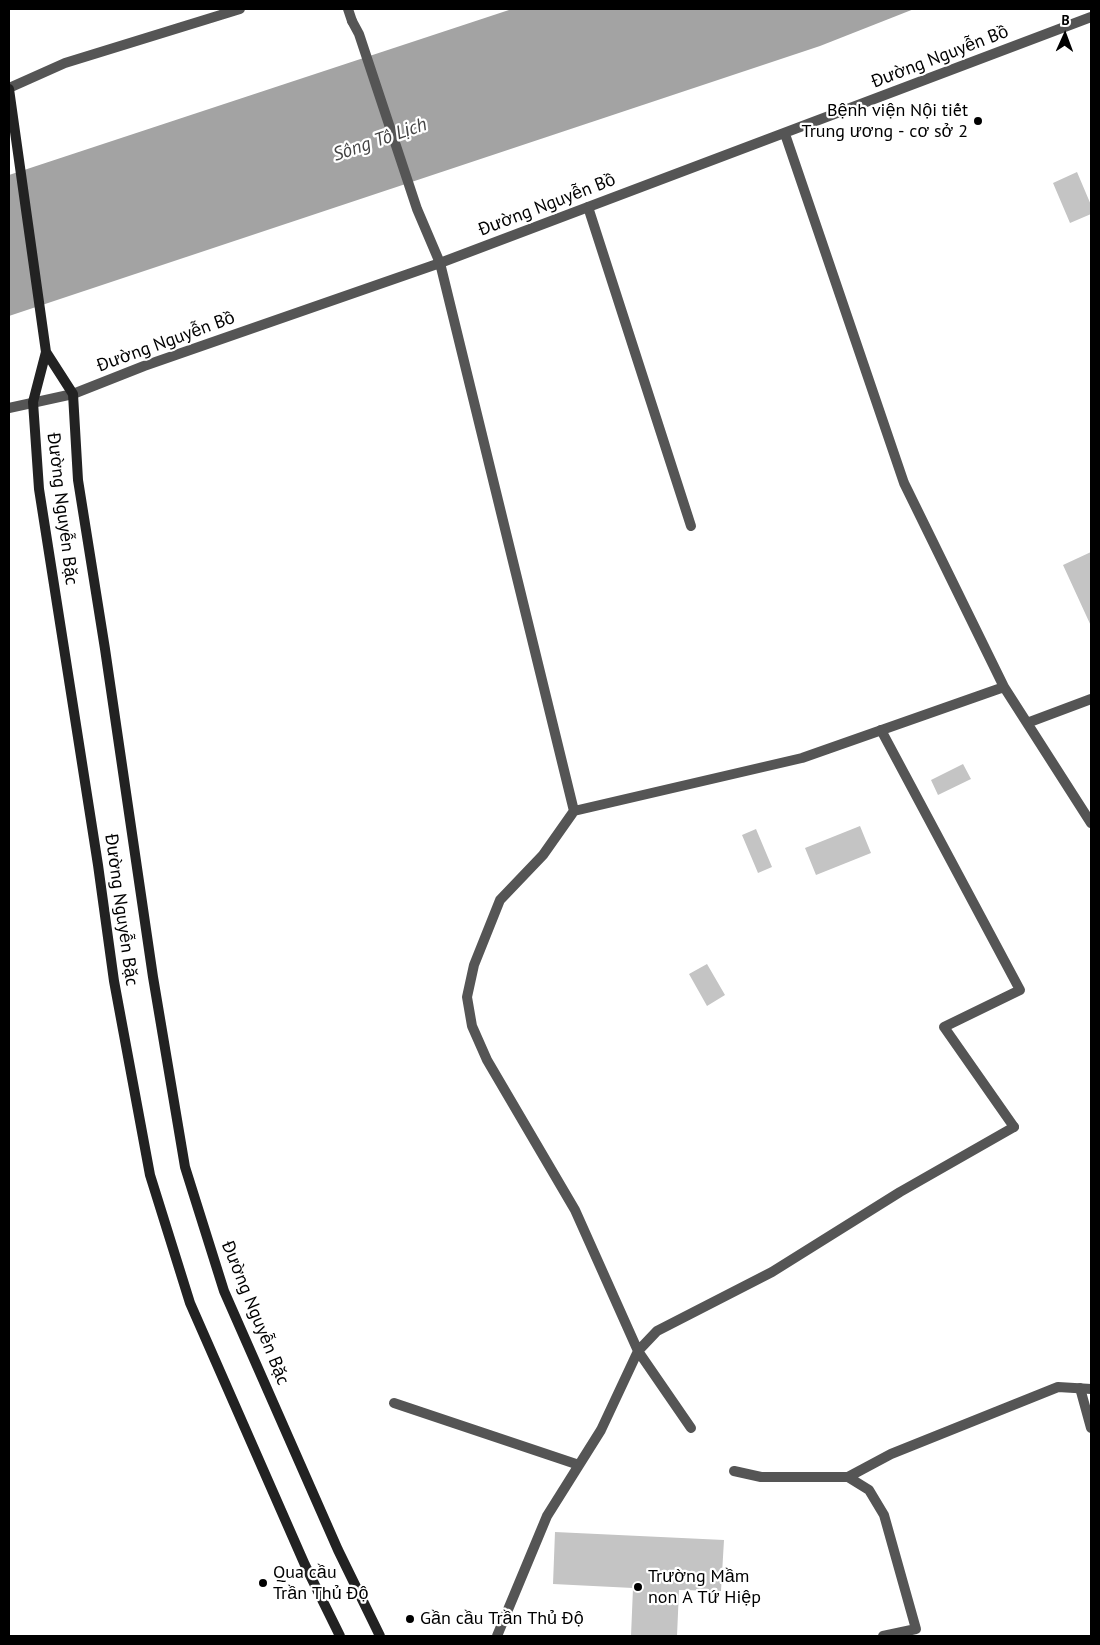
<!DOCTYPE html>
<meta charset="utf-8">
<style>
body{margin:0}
#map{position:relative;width:1100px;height:1645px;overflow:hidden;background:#fff;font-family:"PT Sans",sans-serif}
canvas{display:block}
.frame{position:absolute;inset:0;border:10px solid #000;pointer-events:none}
.north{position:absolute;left:1040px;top:10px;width:50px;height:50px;-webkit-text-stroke:4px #fff;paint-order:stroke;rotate:2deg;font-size:14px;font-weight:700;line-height:20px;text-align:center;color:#000}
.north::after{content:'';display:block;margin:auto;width:18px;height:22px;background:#000;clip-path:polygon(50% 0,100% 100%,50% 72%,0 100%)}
</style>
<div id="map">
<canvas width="1100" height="1645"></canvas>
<div class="frame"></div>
<div class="north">B</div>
</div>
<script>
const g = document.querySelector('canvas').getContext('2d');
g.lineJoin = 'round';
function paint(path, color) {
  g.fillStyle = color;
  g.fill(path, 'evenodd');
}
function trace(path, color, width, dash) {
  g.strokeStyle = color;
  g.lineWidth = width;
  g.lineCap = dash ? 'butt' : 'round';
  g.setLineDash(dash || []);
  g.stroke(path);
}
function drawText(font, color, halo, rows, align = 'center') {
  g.font = font + ' "PT Sans",sans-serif';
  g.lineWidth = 4.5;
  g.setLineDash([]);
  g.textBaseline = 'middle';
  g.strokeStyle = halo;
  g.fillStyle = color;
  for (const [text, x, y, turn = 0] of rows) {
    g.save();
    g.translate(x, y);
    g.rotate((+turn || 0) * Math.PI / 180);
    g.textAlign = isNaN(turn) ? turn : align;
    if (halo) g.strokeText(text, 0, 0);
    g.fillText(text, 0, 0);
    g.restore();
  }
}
paint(new Path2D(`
 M512,9H914L820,46L9,316V175Z`), '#a3a3a3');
paint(new Path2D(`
 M1077,172L1091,205V214L1070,223L1053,183Z
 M1091,552V626L1063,565Z
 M963,764L971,779L938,795L931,780Z
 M860,826L871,853L816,875L805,848Z
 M756,829L772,867L758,873L742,835Z
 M707,964L725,995L707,1006L689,974Z
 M555,1532L724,1540L721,1591L679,1590L677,1636H631L633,1588L553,1584Z`), '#c4c4c4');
trace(new Path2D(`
 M352,21L359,34L417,209L440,263
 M588,207L691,526
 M881,730L1020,990L944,1027L1014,1127
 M1080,1388L1091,1428`), '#555', 10);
trace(new Path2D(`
 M348,9L352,21
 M9,88L65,63L240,9
 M785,134L904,483L1004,687L1091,823
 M440,263L574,811
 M9,408L73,394L144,366L440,263L1091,17
 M1027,723L1091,699
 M394,1403L579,1465
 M691,1428L638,1351L575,1210L487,1060L472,1026L467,997L474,965L500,900L543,855L574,811L802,758L1004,687
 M734,1471L761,1477H848L891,1454L1058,1387L1091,1389
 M848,1477L869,1490L884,1515L916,1629L883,1636
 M497,1636L547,1516L601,1430L638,1351L657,1331L772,1272L900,1192L1014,1127`), '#555', 10);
trace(new Path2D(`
 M9,89L46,352L33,402L39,489L98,865L114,981L150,1175L190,1303L305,1565L340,1636
 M46,352L73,394L78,480L105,649L153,977L185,1167L224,1291L338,1550L380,1636`), '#222', 10);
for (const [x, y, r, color] of [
 [978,121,5,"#000"],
 [263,1583,5,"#000"],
 [638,1587,5,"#000"],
 [410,1619,5,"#000"]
]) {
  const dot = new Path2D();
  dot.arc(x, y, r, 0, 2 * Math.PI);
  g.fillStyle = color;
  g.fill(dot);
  trace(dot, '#fff', 2);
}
drawText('18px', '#000', '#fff', [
 ["Đường Nguyễn Bồ",940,57,-21],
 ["Đường Nguyễn Bồ",547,205,-21],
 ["Đường Nguyễn Bồ",166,342,-20],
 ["Đường Nguyễn Bặc",62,509,83],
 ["Đường Nguyễn Bặc",121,910,82],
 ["Đường Nguyễn Bặc",255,1313,68]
]);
drawText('18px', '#000', '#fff', [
 ["Bệnh viện Nội tiết",968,111,"right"],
 ["Trung ương - cơ sở 2",968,132,"right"],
 ["Qua cầu",273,1573],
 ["Trần Thủ Độ",273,1594],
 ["Trường Mầm",648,1577],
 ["non A Tứ Hiệp",648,1598],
 ["Gần cầu Trần Thủ Độ",420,1619]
], 'left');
drawText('italic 19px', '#444', '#fff', [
 ["Sông Tô Lịch",380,140,-19]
]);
</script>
